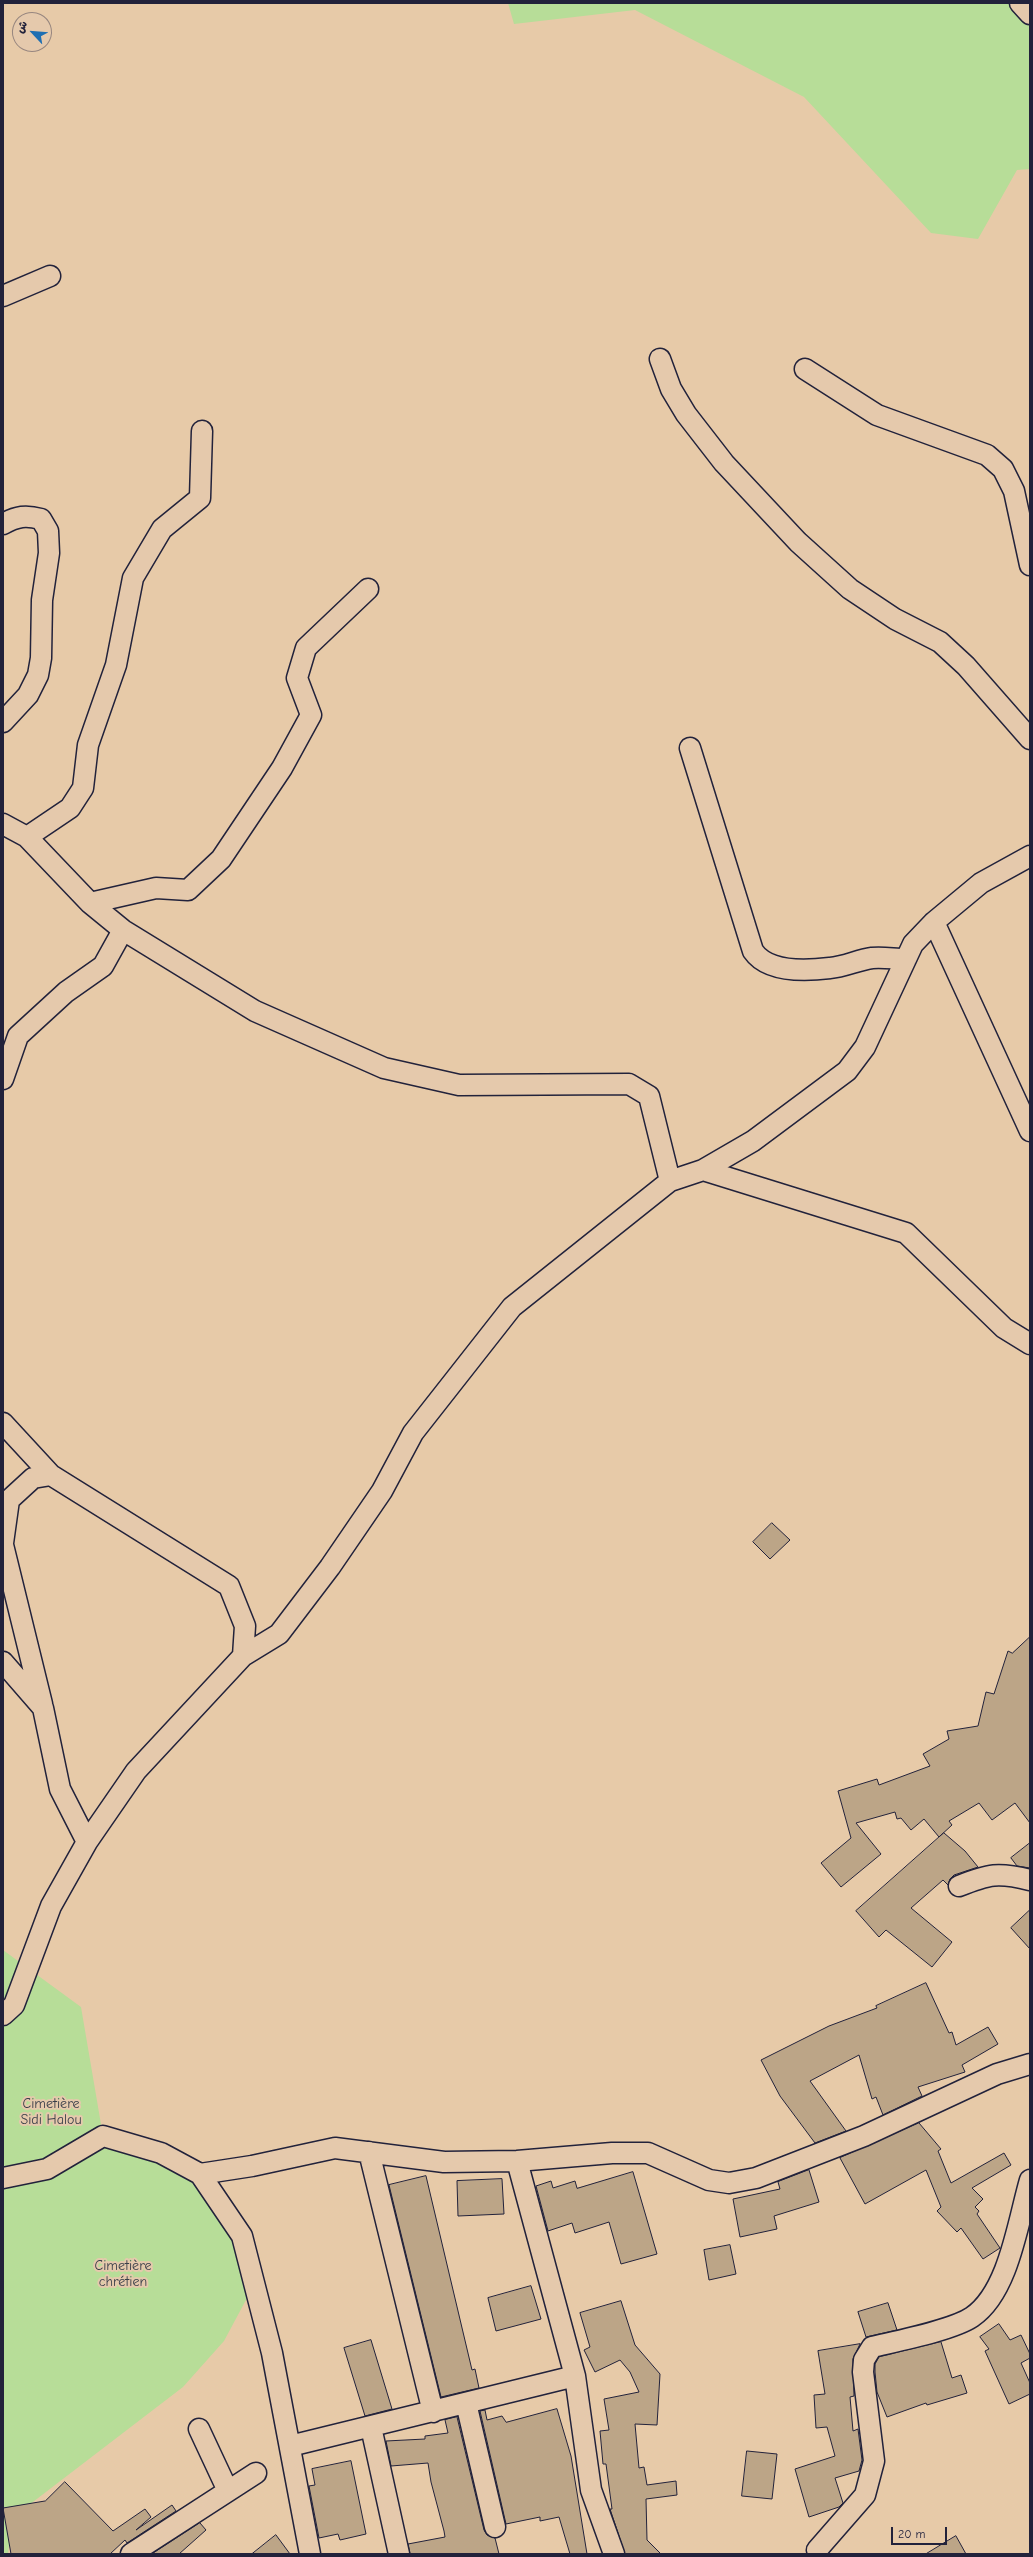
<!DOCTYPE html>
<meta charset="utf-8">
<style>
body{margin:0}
#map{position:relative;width:1033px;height:2557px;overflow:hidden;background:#e7caa8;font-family:"Comic Neue","Playpen Sans Arabic",sans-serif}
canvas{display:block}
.frame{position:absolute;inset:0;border:4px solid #22223b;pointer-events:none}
.north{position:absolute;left:12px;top:12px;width:40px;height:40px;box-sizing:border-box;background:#e5c9ac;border:1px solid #97867f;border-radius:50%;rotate:296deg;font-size:11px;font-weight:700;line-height:16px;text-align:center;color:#22223b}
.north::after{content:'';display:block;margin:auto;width:14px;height:18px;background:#1f6fb2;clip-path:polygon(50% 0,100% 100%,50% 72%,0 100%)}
.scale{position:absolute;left:891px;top:2527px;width:56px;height:18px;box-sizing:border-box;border:2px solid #22223b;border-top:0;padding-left:5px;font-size:12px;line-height:14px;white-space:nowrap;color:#22223b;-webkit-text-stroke:3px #e5c9ac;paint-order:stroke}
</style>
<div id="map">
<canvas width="1033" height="2557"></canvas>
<div class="frame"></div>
<div class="north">ش</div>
<div class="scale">20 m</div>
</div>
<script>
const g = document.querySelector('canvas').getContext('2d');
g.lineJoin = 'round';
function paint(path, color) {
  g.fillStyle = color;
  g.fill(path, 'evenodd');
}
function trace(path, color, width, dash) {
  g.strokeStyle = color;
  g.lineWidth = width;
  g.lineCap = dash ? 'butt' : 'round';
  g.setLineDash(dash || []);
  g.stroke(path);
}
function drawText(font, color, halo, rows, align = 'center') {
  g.font = font + ' "Comic Neue",sans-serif';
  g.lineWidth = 4;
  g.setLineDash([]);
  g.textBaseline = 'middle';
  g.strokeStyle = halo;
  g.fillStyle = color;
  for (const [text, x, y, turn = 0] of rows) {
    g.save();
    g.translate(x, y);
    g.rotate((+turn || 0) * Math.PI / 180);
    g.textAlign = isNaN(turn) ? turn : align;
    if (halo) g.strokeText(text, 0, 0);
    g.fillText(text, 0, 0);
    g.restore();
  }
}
paint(new Path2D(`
 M508,3H1030V169L1017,170L978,239L931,233L804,97L635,10L514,24Z
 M3,1950L81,2007L103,2136L200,2174L242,2236L254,2285L224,2341L183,2387L12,2518L8,2554H3Z`), '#b7dd98');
const building = new Path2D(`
 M772,1523L790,1540L770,1559L753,1542Z
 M1030,1637V1823L1015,1803L992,1820L979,1803L949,1821L952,1825L939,1837L924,1819L911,1830L901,1818L897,1819L895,1812L856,1823L881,1854L841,1887L821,1863L851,1838L838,1791L877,1779L879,1785L930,1766L923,1754L949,1739L947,1731L978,1726L986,1692L994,1694L1008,1651L1012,1653Z
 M944,1833L965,1851L978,1867L954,1875L950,1879L948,1885L943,1880L911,1908L952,1942L932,1967L886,1930L879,1937L856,1911Z
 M1030,1843V1868L1017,1866L1011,1858Z
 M1030,1910V1949L1011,1928Z
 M926,1983L949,2033L952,2032L956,2045L988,2027L998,2044L962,2065L965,2072L918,2087L922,2096L883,2115L876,2097L872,2099L859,2055L810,2081L846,2131L815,2143L780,2096L761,2060L829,2026L877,2008L876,2006Z
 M919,2123L941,2149L938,2151L951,2183L1004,2153L1011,2165L972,2188L983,2199L975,2207L979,2211L977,2214L1000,2248L983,2259L961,2228L957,2232L937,2211L941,2207L926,2170L865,2204L840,2158Z
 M809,2170L819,2202L774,2216L777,2229L740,2237L733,2199L780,2189L778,2182Z
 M633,2172L657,2254L621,2264L609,2222L575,2233L572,2223L548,2231L536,2186L551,2181L553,2188L575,2181L577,2188Z
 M426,2176L472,2370L475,2369L479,2388L441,2397L389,2185Z
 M502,2179L504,2214L458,2216L457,2181Z
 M730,2245L736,2274L709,2280L704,2250Z
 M531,2286L541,2319L496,2331L488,2298Z
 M621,2301L635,2345L660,2374L657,2425L635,2424L639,2468L644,2467L647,2485L676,2481L677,2495L646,2499L647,2540L661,2554H625L610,2509H612L606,2464H603L600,2431L609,2430L604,2399L639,2392L630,2372L620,2360L595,2372L584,2350L590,2347L580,2313Z
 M888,2303L897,2330L866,2337L858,2312Z
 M999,2324L1010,2340L1021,2335L1030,2354V2358L1021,2363L1030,2383V2394L1009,2404L985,2351L989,2349L980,2337Z
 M371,2340L392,2409L365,2416L344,2348Z
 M941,2342L952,2378L961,2375L967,2393L927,2405L926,2403L887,2417L877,2392L875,2372V2364L879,2357Z
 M860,2344L853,2359L854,2396L850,2397L853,2431L858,2429L862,2460L859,2471L835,2478L843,2503L839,2507L809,2517L795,2469L835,2456L827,2427L816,2428L814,2395L825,2394L818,2351Z
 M557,2409L571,2456L587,2554H570L559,2517L540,2521V2517L506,2524L480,2411L485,2410L487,2420L502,2416L506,2422Z
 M457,2417L484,2530L487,2535L495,2538L499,2554H410L408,2544L445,2537L444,2531L431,2482L428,2463L391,2466L386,2441L425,2439V2436L448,2433L445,2420Z
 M747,2451L777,2454L772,2499L742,2496Z
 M351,2461L366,2534L340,2540L338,2534L319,2538L309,2486L315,2485L312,2469Z
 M65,2482L113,2531L145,2509L151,2517L136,2530L172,2505L176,2511L127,2543L125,2540L110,2554H11L3,2508L45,2501Z
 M200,2523L206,2530L179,2554H152Z
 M276,2535L290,2554H252Z
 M956,2536L966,2554H926Z`);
paint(building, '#bca587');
trace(building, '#22223b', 1);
const minor = new Path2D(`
 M1020,3L1030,14
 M3,296L50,276
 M660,359L671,389L686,414L724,463L798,542L850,589L895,619L940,642L966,666L1030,739
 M805,369L877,415L987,455L1003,469L1014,491L1030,565
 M202,431L200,498L162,529L133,578L116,665L88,745L83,788L70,808L27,837L90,903L123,930L255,1011L384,1068L459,1085L629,1084L649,1096L670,1181
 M3,524C17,516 26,515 41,519L48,531L49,553L42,600L41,658L38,675L28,695L3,722
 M690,748L753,951C768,973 806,971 830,968C844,967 858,960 872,958C884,957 895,959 906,959
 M3,824L27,837
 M90,903L156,888L188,890L221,859L282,768L311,715L297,678L306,648L368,589
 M934,922L1030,1131
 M3,1079L18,1036L66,992L103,966L123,930
 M703,1170L906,1233L1004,1328L1030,1344
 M3,1423L51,1475L229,1586L245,1626L243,1656
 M3,1543L9,1500L33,1478L51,1475
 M3,1545L42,1704
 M3,1662L43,1708L60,1789L87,1842
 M959,1886C989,1874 998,1872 1030,1880
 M3,2015L14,2005L51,1906L87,1842L136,1771L243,1656L279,1634L330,1567L382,1491L413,1433L512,1307L670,1181L703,1170L753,1141L847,1071L865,1047L913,944L934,922L981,883L1030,856
 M369,2152L433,2412
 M517,2161L575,2376L591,2490L614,2554
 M200,2174L252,2166L335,2148L444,2162L517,2161L612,2153H648L709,2180L729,2183L756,2178L864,2136L997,2074L1030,2064
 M3,2178L47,2169L103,2136L161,2153L200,2174L242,2236L272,2353L310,2554
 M466,2403L495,2527
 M371,2427L399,2554
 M199,2429L228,2491
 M290,2446L575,2376
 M817,2550L865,2495L874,2461L863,2372L864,2360L872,2347C897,2341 953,2330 972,2317C1009,2292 1018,2221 1030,2180
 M131,2554L256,2473`);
trace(minor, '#22223b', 23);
trace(minor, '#e5c9ac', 20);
drawText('14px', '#383e49', '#e5c9ac', [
 ["Cimetière",51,2104],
 ["Sidi Halou",51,2120],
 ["Cimetière",123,2266],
 ["chrétien",123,2282]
]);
</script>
